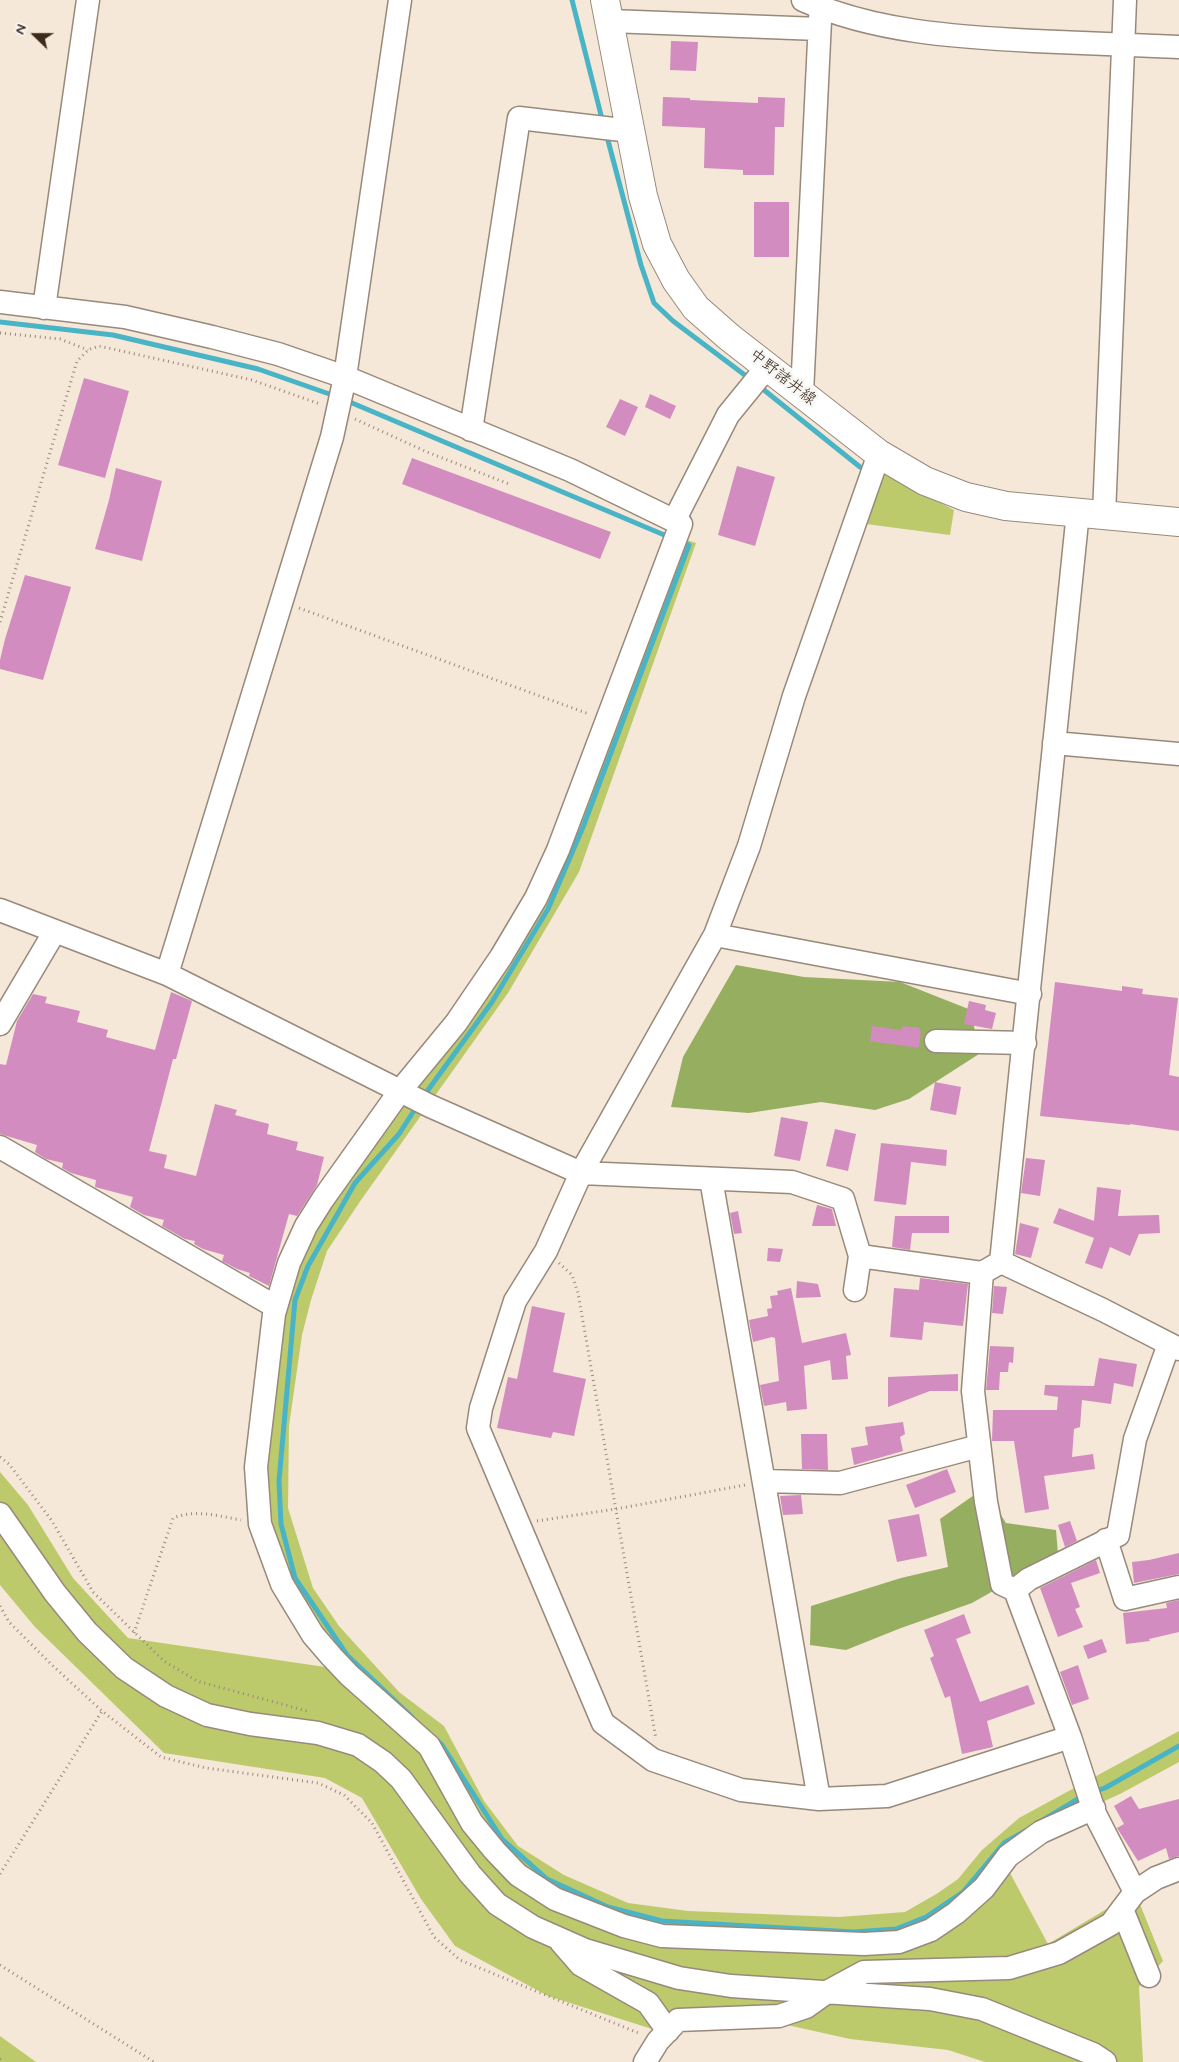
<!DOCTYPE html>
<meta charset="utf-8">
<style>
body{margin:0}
#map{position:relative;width:1179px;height:2062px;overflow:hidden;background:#f5e8d8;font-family:Mynerve,sans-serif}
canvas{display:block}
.north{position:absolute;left:10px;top:10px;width:50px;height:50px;-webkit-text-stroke:4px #f6f6f2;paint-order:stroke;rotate:292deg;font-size:14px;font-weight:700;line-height:20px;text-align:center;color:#3b2a1e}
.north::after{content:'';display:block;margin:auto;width:18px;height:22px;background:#3b2a1e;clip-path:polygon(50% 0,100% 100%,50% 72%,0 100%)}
</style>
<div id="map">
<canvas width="1179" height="2062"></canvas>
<div class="north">N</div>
</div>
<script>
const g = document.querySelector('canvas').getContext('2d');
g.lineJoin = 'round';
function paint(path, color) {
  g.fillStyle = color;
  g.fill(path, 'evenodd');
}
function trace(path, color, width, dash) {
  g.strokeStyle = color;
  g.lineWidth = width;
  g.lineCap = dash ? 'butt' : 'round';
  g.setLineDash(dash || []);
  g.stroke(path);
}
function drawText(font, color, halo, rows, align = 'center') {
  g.font = font + ' Mynerve,"Klee One",sans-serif';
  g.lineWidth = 5;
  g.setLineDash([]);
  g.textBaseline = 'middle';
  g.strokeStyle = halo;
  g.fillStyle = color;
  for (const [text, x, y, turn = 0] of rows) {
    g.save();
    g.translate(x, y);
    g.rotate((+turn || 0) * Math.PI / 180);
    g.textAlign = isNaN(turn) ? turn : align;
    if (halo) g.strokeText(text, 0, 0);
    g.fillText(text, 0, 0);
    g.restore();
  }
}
paint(new Path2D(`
 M883,472L954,510L950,535L866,524Z
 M677,537L696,543L579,872L508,993L361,1200L327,1251L311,1300L302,1335L289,1426L288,1508L313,1588L339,1626L399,1692L444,1726L484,1801L518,1846L564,1875L628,1903L688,1911L839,1917L905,1912L938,1893L958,1879L982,1850L1019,1818L1179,1731V1762L1120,1794L1040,1830L1008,1856L989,1880L966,1904L931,1930L905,1940L936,1936L1010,1873L1048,1944L1135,1892L1163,1961L1139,1987L1143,2062H985L948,2050L850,2039L715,2009L682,2012L652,2029L548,1996L455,1946L421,1899L362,1798L325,1778L164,1753L35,1627L0,1585V1472L28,1505L73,1578L128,1638L332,1668L425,1757L478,1846L544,1903L681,1947L814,1952L889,1942L663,1933L631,1925L523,1878L487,1841L472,1823L445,1773L421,1739L370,1693L332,1657L282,1570L262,1528L257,1476L276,1307L289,1263L306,1226L397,1095L458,1020L550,878Z
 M0,2036L36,2062H0Z`), '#bdca6c');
paint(new Path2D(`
 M736,965L804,977L900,982L971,1010L979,1054L909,1099L875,1110L821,1102L749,1113L671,1107L683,1057Z
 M984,1488L1006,1523L1056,1530L1058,1554L972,1603L901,1628L846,1650L810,1645L811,1606L901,1578L948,1567L940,1519Z`), '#96ae60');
trace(new Path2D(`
 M572,0L603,123
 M606,133L641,265L654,303L673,321L750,379
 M0,322L113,335L258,369L335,396
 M759,386L860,467
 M345,400L669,537
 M423,1097L492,1002L548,909L583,827L689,545L679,541
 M412,1717L347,1655L295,1578L281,1524L279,1481L295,1300L308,1266L355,1183L399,1134L417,1106
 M437,1740L442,1745L502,1839L547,1879L608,1907L662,1921L854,1932L896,1929L926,1917L963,1892L1004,1843L1025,1831
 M1093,1792L1105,1788L1179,1746
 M1043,1820L1083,1796`), '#49b4c6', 5);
paint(new Path2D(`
 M671,41L698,42L696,71L670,70Z
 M663,97L690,98V100L758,103V97L785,98L784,127H775L774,175H743V170L704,168L705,128L662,126Z
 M754,202H789V257H754Z
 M84,378L129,391L105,478L58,465Z
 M650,394L676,406L670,419L645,407Z
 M620,399L638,407L625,436L606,427Z
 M412,458L611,532L600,559L402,484Z
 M737,466L775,477L755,546L718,535Z
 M116,468L162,481L142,561L95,549L109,500Z
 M25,575L71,587L43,680L0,669V660L5,639Z
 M1055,982L1122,991V986L1143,989L1142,994L1178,998L1169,1075L1179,1077V1131L1130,1124V1125L1040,1116Z
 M171,992L192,1001L176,1059H173L149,1151L167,1155L164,1168L196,1176L215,1104L237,1110L235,1115L269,1124L267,1134L298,1142L296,1150L324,1157L317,1185L297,1216L289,1214L269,1286L249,1276L250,1273L237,1269L222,1261L224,1255L203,1249L194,1244L195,1241L185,1239L162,1226L164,1220L144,1215L130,1207L133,1197L95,1187L96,1180L71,1173L62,1168L63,1163L46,1159L35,1152L37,1145L0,1134V1064L6,1065L17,1021L33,994L47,997L45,1003L80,1011L77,1022L108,1030L106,1037L155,1050Z
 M969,1001L986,1005L985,1010L996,1013L992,1029L964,1024Z
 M872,1026L901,1030L903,1026L920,1028L919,1031H921L919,1048L870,1041Z
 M935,1082L961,1087L956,1115L930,1110Z
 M781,1117L808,1122L800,1161L774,1156Z
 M835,1129L856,1134L848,1171L826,1166Z
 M881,1143L947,1150L946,1166L911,1162L906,1205L874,1201Z
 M1026,1158L1045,1160L1040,1196L1021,1193Z
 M1097,1187L1121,1190L1118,1216L1159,1215L1160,1233L1139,1234L1130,1256L1110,1247L1102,1269L1085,1263L1094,1238L1053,1223L1059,1208L1094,1221Z
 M817,1205L832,1209L836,1226H812Z
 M738,1211L742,1233L734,1234L730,1213Z
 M895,1216H949V1233H912L910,1250L892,1247Z
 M1020,1223L1039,1228L1031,1258L1015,1254Z
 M768,1248L783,1249L780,1262L767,1261Z
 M920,1278L968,1284L963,1326L924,1322L922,1340L890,1337L894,1288L919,1290Z
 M797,1281L818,1284L821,1297L796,1298Z
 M994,1286L1007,1287L1003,1314L992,1313Z
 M791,1288L802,1343L846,1333L851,1355L846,1356L848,1379L832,1380L830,1360L804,1366L807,1409L787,1411L786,1402L764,1406L760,1385L779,1381L775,1338L772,1337L753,1342L749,1320L768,1316L767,1309L772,1308L770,1296L778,1295L777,1291Z
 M532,1306L565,1313L553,1372L586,1379L574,1436L553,1432L551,1438L497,1428L508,1377L517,1379Z
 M990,1346L1014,1347L1013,1363L1009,1362L1008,1372H1000L999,1390H986Z
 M1099,1358L1137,1364L1133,1387L1114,1383L1111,1404L1082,1400L1080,1427L1074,1429L1072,1457L1093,1454L1095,1469L1044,1476L1049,1509L1025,1513L1014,1441H992L993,1410H1057L1058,1397L1044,1395L1045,1385L1094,1386Z
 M958,1374V1391H930L888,1407V1377Z
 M903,1422L905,1434L900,1437L903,1451L854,1465L851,1448L868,1445L865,1427Z
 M801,1434H827L828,1470L802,1469Z
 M947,1469L956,1492L915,1508L906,1485Z
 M801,1495L803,1514L783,1515L780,1496Z
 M919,1514L927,1556L897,1562L888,1520Z
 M1070,1521L1077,1541L1065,1547L1058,1525Z
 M1179,1553V1574L1134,1583L1132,1562L1149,1560Z
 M1096,1560L1100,1573L1071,1583L1080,1607L1075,1609L1083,1627L1058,1637L1040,1588Z
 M1179,1600V1632L1149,1639L1150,1641L1126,1644L1123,1613L1167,1608L1166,1603Z
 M964,1614L971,1633L956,1639L980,1702L1028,1685L1035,1704L987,1721L993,1747L962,1754L950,1696L945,1698L930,1658L934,1656L924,1630Z
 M1102,1639L1107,1652L1088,1659L1083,1646Z
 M1078,1665L1089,1699L1072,1705L1060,1672Z
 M1131,1796L1139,1809L1179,1799V1856L1169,1859L1166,1848L1138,1861L1117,1828L1124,1824L1114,1806Z`), '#d28cc0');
const minor = new Path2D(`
 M803,0C874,32 957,37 1034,41C1083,43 1131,45 1179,47
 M610,21L819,29
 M0,302L125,317L212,337L278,354L345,377L570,470L681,524L558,850L536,898L501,957L456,1023L400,1091L323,1199L306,1226L289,1263L274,1314L256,1467L260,1524L282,1584L313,1635L332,1657L349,1675L429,1746L472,1823L495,1851L518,1875L555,1899L624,1926L662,1936L864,1944L899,1942L931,1930L956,1913L984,1888L1008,1856L1041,1832L1094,1808
 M44,308L88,0
 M802,393L821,0
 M471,430L519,118L631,131
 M879,454L794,696L749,846L715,935L581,1173L546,1251L515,1301L481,1408L478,1428L603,1723L653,1760L741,1790L819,1799L887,1796L1070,1737
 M1104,515L1125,0
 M674,521L728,415L767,367
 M1054,743L1179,754
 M0,910L167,974L430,1106L581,1173L792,1182L843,1199L860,1256L855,1290
 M715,935L1030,994
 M167,974L332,437L345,377L400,0
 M0,1024L55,931
 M936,1041L1025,1043
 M0,1147L276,1307
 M711,1179L819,1799
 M860,1256L982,1273
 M1001,1262L1078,512
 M1001,1262L982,1273L973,1391L986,1502L1002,1584L1015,1590L1070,1737L1095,1814L1135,1892
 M1001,1262L1103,1310L1179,1349
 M764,1481L840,1483L979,1446
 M0,1514L55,1593L87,1632L124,1668L166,1696L207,1715L250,1724L318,1733L358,1745L383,1762L401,1779L470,1874L497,1904L533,1927L585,1950L679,1978L731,1986L930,1999L982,2009L1093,2054L1105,2062
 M1106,1540L1125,1599L1179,1587
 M1015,1590L1029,1579L1118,1535L1135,1439L1169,1344
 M1122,1909L1149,1976
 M561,1942L581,1965L648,2003L668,2031
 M645,2062L658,2041L678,2020L779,2016L806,2007L827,1992L864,1972L1009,1968L1059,1953L1111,1924L1135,1892L1156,1878L1179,1869`);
const major = new Path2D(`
 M605,0L643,196L657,244L676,280L696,308L729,337L879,454L925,481L966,497L1006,506L1179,522`);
trace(minor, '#98897b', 25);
trace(major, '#98897b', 30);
trace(new Path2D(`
 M0,333L60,339L88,350
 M355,419L427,452L509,484
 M299,608L589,714
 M0,622L77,361L88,350L99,346L252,380L320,404
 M559,1263L572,1275L578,1293L656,1739
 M0,1457L9,1464L52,1521L93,1592L164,1661L197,1681L307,1711
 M537,1521L616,1509L745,1485
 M0,1606L9,1622L52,1665L102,1711L161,1757L206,1768L318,1783L344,1795L372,1823L434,1937L460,1960L641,2034
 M134,1633L173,1518C196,1509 218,1516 241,1520
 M0,1874L102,1711
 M0,1965L154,2062
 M0,2059L4,2062`), '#98897b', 3, [1, 4]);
trace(minor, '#fff', 22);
trace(major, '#fff', 28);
drawText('16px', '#3b2a1e', '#f6f6f2', [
 ["中野諸井線",782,378,38]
]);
</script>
